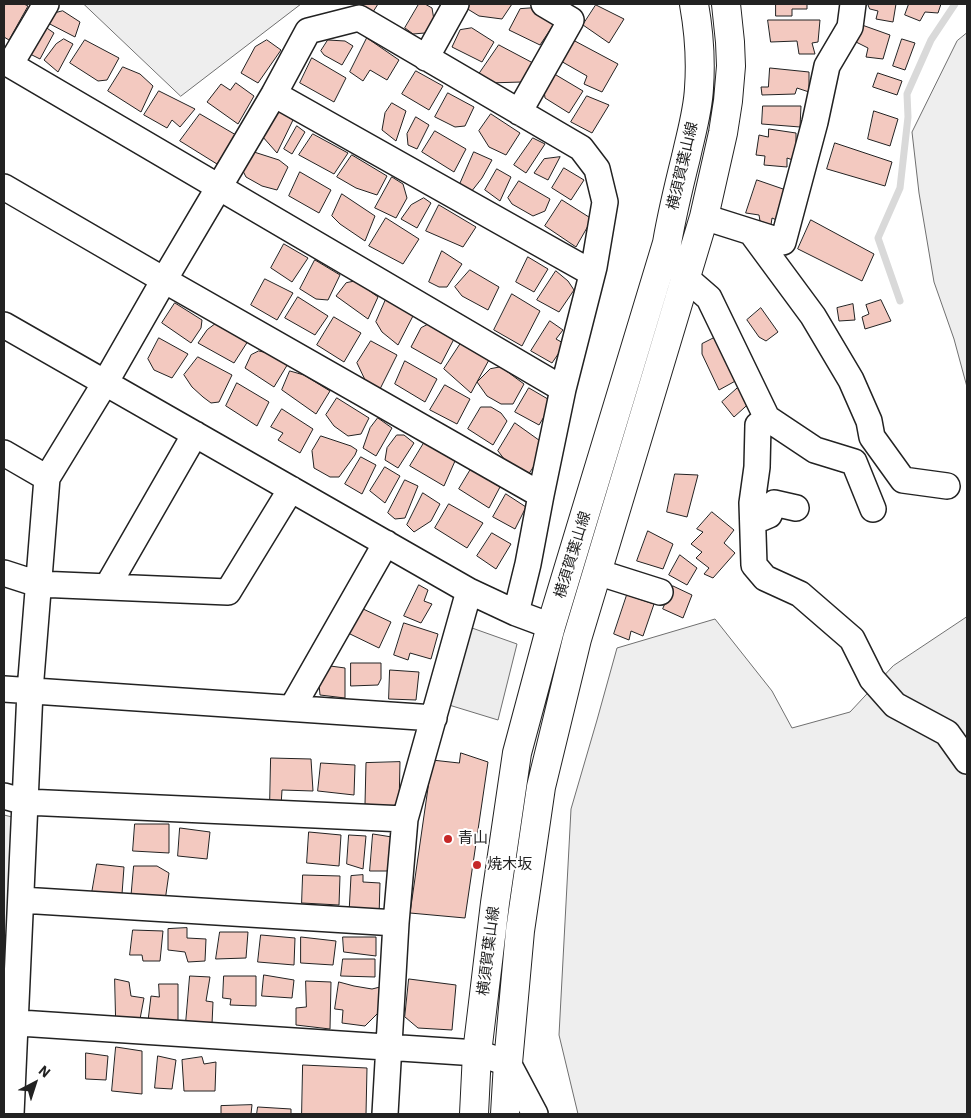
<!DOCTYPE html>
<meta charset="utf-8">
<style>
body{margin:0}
#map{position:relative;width:971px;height:1118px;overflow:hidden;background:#fff;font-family:"IBM Plex Sans",sans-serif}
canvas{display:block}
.frame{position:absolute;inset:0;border:5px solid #222;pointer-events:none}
.north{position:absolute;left:10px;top:1058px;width:50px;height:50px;-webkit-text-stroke:4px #fff;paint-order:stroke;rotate:40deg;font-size:14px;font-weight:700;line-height:20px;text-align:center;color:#222}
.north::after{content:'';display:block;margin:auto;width:18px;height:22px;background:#222;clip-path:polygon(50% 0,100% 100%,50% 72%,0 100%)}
</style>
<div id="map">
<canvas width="971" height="1118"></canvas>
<div class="frame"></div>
<div class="north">N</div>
</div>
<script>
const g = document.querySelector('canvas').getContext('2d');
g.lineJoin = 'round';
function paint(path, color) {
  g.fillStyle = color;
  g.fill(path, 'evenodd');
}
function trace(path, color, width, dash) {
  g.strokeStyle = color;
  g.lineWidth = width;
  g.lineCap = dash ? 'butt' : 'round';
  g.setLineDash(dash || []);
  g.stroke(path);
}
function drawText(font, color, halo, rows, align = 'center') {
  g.font = font + ' "IBM Plex Sans","Noto Sans JP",sans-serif';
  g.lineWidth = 4;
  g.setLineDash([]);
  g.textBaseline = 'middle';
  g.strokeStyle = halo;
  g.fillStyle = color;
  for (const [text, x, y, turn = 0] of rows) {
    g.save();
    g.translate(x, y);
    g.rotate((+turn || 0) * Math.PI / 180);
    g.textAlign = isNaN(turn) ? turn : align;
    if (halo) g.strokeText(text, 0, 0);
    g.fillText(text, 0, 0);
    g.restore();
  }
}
const green = new Path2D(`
 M84,4H301L181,96Z
 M967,33V387L954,339L934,282L919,193L912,132L957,41Z
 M967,617V1114H578L559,1035L571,809L597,720L617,648L715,619L772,691L792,728L850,712L893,666Z
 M4,815L16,818L10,966L4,965Z`);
paint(green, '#eee');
trace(green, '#6f6f6f', 1);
const parking = new Path2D(`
 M472,628L517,644L498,720L449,705Z`);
paint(parking, '#ededed');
trace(parking, '#6f6f6f', 1);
trace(new Path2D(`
 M900,301L878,238L900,188L908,117L907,94L931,40L955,4`), '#d9d9d9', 7);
const building = new Path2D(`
 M5,4H24L28,6L9,40L4,37Z
 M361,4H378L373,12Z
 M419,4H425L432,8L434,20L425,33L413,34L405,28Z
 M469,4H512L502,19L479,16L466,8Z
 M776,4H807V9H792V16H776Z
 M868,4H896L893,22L876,19L878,11L870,9Z
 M909,4H941L938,13L925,12L920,21L905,15Z
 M596,5L624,19L609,43L583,25Z
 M533,8L554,24L540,45L509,30L520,9Z
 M63,11L80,22L75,37L46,22L51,14Z
 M768,20H820L818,42L812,43L815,54H799L797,41L771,42Z
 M41,24L54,33L40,59L26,52Z
 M862,25L890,35L883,59L866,57L868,48L856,42Z
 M472,28L494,42L482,62L452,47L460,30Z
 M367,38L399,60L387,80L370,70L363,81L350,72Z
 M64,39L73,44L58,72L44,60L56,44Z
 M902,39L915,43L905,70L893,66Z
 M85,40L119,58L107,80L98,81L70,63Z
 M267,40L281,50L258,83L241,73L255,47Z
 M328,40L345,41L353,46L342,65L324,55L321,51Z
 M573,40L618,64L602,92L584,84L587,76L559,60Z
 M499,45L533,63L522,82L487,83L477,77Z
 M312,58L346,78L334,102L300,83Z
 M123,67L140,74L153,86L141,112L108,91Z
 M770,68L809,72V92L797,88L795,94L762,95L761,87H768Z
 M416,71L443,86L429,110L402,94Z
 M551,72L583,91L569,113L545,98L543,83Z
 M878,73L902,81L897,95L873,87Z
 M236,83L254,96L238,124L207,102L221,84L230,90Z
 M159,91L195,109L180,127L172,120L167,128L144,115Z
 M448,93L474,107L465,126L455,127L435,117Z
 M587,96L609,105L592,133L571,122Z
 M392,103L406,111L396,141L382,130L385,113Z
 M763,106H801L800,127L762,124Z
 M279,111L293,120L277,153L262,136L269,120Z
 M874,111L898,119L890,146L868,139Z
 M200,114L236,135L217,164L180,141Z
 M491,114L520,133L506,155L489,147L479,131Z
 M416,117L429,125L417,149L408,145L407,134Z
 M297,126L305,132L292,154L284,149Z
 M769,129L796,133V161L787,158V167L764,165L765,156L756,155L759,135L768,137Z
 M435,131L466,149L454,172L422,152Z
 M313,134L348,153L334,174L299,155Z
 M533,138L545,144L526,173L514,165Z
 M835,143L892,162L885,186L827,169Z
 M254,152L279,160L288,167L277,190L262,186L246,177L243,171Z
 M474,152L492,160L482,178L471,192L460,184Z
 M352,155L387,176L377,195L356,188L337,177Z
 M560,157L548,180L534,173L544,159Z
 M564,168L584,180L571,200L552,188Z
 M497,169L511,177L500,201L485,190Z
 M300,172L331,190L319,213L289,196Z
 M392,177L403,184L407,198L396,218L375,208Z
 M757,180L786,190L779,221L772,218L771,225L760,221L759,215L746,213Z
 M519,181L550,199L545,211L533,216L512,204L508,198Z
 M342,194L375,216L365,241L340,224L332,216Z
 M424,198L431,203L417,228L401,219L411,205Z
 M562,200L592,219L576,247L545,226Z
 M439,205L476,227L463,247L426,231Z
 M386,218L419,239L403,264L369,246Z
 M811,220L874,254L862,281L798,249Z
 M284,244L308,258L292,282L271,268Z
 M442,251L462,264L447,287H439L429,282Z
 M528,257L548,269L534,292L516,282Z
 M315,260L340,275L328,300L316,299L300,289Z
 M470,270L499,287L488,310L462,296L455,287Z
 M556,271L568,281L574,290L559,312L537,300Z
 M265,279L293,293L277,320L251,305Z
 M356,281L378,297L368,319L336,296L346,283Z
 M512,294L540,311L522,346L494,330Z
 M298,297L328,316L315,335L285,318Z
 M387,297L414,314L398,345L382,332L376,322Z
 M881,300L891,321L865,329L862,317L869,314L866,305Z
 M175,303L202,320L201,328L191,343L162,323Z
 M853,304L855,320L839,321L837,308Z
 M761,308L778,332L766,341L759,337L747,320Z
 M334,317L361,333L344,362L317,345Z
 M550,321L563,330L556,339L565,344L552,363L531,351Z
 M218,322L248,341L234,363L198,343L207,330Z
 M429,324L454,339L441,364L411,347L421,328Z
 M716,337L739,379L719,390L702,354V344Z
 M159,338L188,354L172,378L154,370L148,359Z
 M371,341L397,355L378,393L367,384L357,363Z
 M461,343L490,358L471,393L444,369Z
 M259,351L277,355L289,362L274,387L245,368L251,355Z
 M198,357L232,375L219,402L211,403L203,397L192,387L184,375Z
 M405,361L437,379L425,402L395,384Z
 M501,367L524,384L513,404H501L487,396L477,382L490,369Z
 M290,371L304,375L330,391L316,414L282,390Z
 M237,383L269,402L257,426L226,406Z
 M445,385L470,399L457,424L430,410Z
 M741,385L755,398L734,417L722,402Z
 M529,388L553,402L539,425L515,412Z
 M337,398L369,418L361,434L348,436L334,426L326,415Z
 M481,407H491L501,413L507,421L493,445L468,429Z
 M282,409L313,429L300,453L278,440L283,433L271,427Z
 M378,418L392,428L376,456L363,448L370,428Z
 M515,423L543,443L542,454L526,478L511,468L498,451Z
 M397,435H404L414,443L398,468L385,460L387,448Z
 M321,436L351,446L357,450L355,455L339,477H330L314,468L312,451Z
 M424,443L455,461L444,486L410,466Z
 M361,457L376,465L362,494L345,484Z
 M385,467L400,476L385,503L370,491Z
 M471,469L500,487L489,508L459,489Z
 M675,474L698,475L687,517L667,512Z
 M405,480L418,486L405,518L395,519L388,513Z
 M423,493L440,504L431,521L414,532L407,525Z
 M506,494L526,507L515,529L493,517Z
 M449,504L483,523L467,548L435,528Z
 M712,512L734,530L724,543L735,553L713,578L704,574L709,568L696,558L702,552L691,544L703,532L697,529Z
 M648,531L673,544L663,569L637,561Z
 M492,533L511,544L496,569L477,556Z
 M680,555L697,568L687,585L669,575Z
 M419,585L428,590L424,601L432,604L421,623L404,616Z
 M673,586L692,595L683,618L663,609Z
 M627,595L654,604L643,636L631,631L629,640L614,634Z
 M361,608L391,622L379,648L348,633Z
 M404,623L438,634L431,659L410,653L408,660L394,655Z
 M351,663H381V679L378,685L351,686Z
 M323,665L345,668V698L320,695L318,674Z
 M390,670L419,672L416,700L389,699Z
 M461,753L488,762L465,918L410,913L432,760L459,763Z
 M271,758L311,759L313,791L282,790L281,806L270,804Z
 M400,762L399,807L365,804L366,763Z
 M321,763L355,765L354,795L318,791Z
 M135,824H169V853L133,851Z
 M180,828L210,832L207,859L178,856Z
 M309,832L341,835L339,866L307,863Z
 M373,834L392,837L391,871H370Z
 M349,835L366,836L363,869L347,864Z
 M97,864L124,867L122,894L92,893Z
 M134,866H157L169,873L165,901L131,900Z
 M303,875L340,876L339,905L302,903Z
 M363,875V882L380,883L379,917L349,913L351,876Z
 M187,928V938L206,939L205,961L188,962L185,952L168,950V929Z
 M133,930L163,931L160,961H143L142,955H130Z
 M220,932H248L246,958L216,959Z
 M261,935L295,938L294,965L258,962Z
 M301,937L336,941L333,965L301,963Z
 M343,937H376V956L344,952Z
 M343,959H375V977L341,976Z
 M264,975L294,980L292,998L262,996Z
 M190,976L210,977L206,1001L213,1002L212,1024L186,1023Z
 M224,976H256V1006L230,1005L231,999L223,998Z
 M115,979L129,982L131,996L144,998L140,1019H116Z
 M409,979L456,985L452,1030L418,1028L405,1017Z
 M306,981L331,982L330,1029L296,1025V1008L306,1007Z
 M339,982L354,986L372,989L380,987L379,1012L365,1026L342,1023L343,1010L335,1009Z
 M159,984H178V1024L148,1021L151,996L159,997Z
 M116,1047L142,1051V1094L112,1091Z
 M86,1053L108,1056L106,1080L86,1079Z
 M158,1056L176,1060L172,1089L155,1088Z
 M202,1057L204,1064L216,1062L215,1091H184L182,1060Z
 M303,1065L367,1068L366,1114H302Z
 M252,1105L251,1114H221V1106Z
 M258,1107L291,1109V1114H257Z`);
paint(building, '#f3c9c0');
trace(building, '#222', 1);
const minor = new Path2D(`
 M426,58L456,4
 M4,61L563,389
 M10,65L46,4
 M274,94L592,273
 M519,112L571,20L544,4
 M4,187L164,280L541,495
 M704,217L783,242L815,122L827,66L850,27L853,4
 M751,232L813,316L851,380L869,421L872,437L903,480L947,486
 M686,278L709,298L767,418L758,425L757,467L752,503L754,565L765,578L800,594L852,639L872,679L895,705L947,733L967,761
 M4,325L469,591L516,613L551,626
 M767,418L815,450L854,462L873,509
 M4,453L47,478
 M752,503L762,518L769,515L774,503L796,508
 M597,572L660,592
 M4,573L38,584L228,592L291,489
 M107,587L195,434
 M4,689L434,718
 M292,708L386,543
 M4,796L25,802L405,819
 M21,900L396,923
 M4,1022L477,1053L508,1063L535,1114
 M11,1114L30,691L47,478L105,383L164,280L274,94L308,31L359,18L581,148L597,169L605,202L594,267L563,389L541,495L528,564L516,613
 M385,1114L396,923L405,819L469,591`);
const major = new Path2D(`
 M474,1114L477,1053L495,903L517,753L551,626L667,243C672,214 679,185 686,157C691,134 698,111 699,88C701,60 699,32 694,4
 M505,1114L508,1063L520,931L541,787L577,639L704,217L723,133L728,101L731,66L730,42L726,4`);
trace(minor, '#222', 28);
trace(major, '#222', 30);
trace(minor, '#fff', 25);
trace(major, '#fff', 28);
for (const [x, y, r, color] of [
 [448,839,5,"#c62828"],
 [477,865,5,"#c62828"]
]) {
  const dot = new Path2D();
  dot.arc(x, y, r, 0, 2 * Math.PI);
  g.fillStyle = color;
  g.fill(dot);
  trace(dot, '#fff', 2);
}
drawText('15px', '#222', '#fff', [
 ["横須賀葉山線",683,166,-77],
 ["横須賀葉山線",573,555,-73],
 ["横須賀葉山線",489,951,-83]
]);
drawText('15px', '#222', '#fff', [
 ["青山",458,839],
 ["焼木坂",487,865]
], 'left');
</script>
